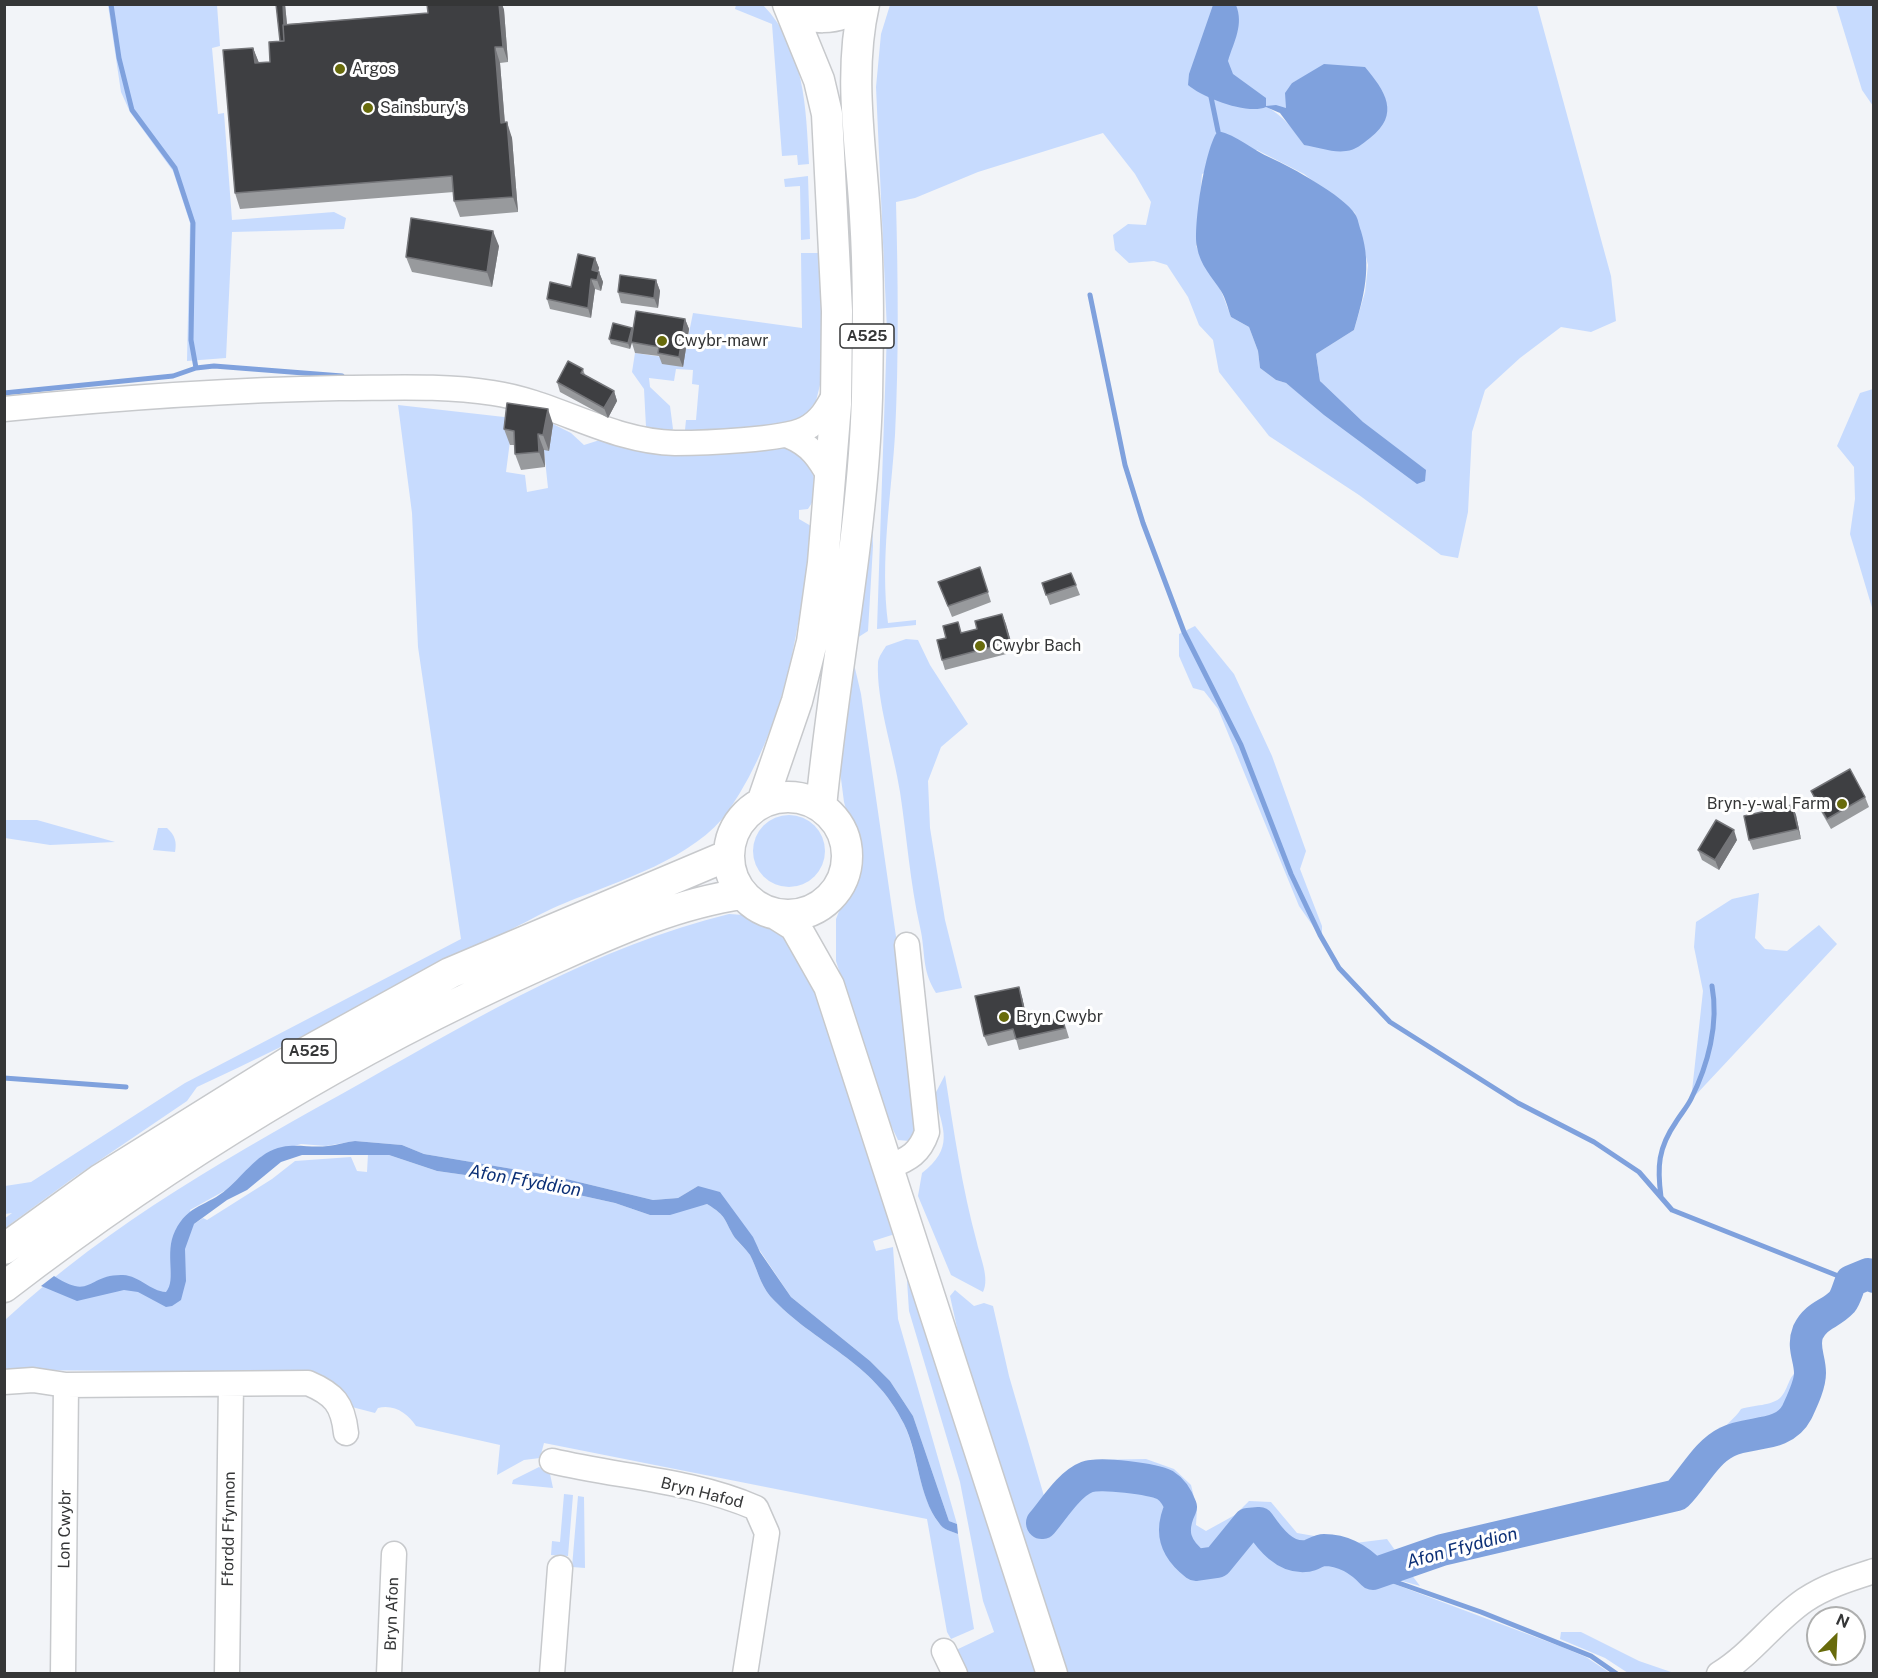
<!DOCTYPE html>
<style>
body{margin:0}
#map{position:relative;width:1878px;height:1678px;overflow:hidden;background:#f2f4f8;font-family:"Public Sans",sans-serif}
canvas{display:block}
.frame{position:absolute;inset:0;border:6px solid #353637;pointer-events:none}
.north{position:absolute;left:1806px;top:1606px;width:60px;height:60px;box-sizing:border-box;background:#fff;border:2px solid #aeafaf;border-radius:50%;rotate:24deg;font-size:16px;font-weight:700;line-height:24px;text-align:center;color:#353637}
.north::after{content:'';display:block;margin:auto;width:21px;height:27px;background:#686b0c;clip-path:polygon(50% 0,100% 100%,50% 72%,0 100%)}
</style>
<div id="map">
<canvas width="1878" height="1678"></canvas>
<div class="frame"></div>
<div class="north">N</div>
</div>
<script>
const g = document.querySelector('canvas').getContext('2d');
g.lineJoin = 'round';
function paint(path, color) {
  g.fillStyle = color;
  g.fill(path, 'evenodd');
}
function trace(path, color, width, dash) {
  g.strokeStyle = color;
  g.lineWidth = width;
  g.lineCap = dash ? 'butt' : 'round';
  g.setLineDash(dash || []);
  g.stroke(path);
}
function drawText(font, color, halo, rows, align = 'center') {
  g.font = font + ' "Public Sans",sans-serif';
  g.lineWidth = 6;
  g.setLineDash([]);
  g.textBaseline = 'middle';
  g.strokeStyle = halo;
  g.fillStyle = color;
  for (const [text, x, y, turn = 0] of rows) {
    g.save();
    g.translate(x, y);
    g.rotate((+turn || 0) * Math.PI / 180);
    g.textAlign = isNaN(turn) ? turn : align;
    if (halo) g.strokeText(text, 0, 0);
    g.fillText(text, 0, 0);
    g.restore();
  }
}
paint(new Path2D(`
 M108,5H217L220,46L212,48L218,114L224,113L232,220L334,212L346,218L344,229L232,232L226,358L187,361L190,223L173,171L130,112L121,92Z
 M736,5H763C805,48 806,108 809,164L798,165L797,155L782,156L772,24L735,9Z
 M890,5H1537L1611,276L1616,321L1591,332L1561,327L1520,358L1485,390L1472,432L1468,512L1458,558L1441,555L1359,495L1269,436L1219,372L1213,340L1199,325L1188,297L1167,265L1154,261L1129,263L1115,250L1113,235L1128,224L1146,225L1151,202L1135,174L1103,133L978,172L915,198L896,202C898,280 899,357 895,435C891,498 880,560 888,623L916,620V625L877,629L887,331L876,87L881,34ZM1307,75L1304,145C1293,128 1284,117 1267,107L1286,108L1292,83ZM1257,150L1304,174L1355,213L1368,265L1365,292L1354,330L1316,354L1320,381L1351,421L1357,439L1286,383L1276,380L1260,368L1258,351L1249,327L1231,317L1222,293L1196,246L1202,174Z
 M1836,5H1873V106L1862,90Z
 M808,176L810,239L801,240L800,186L785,187L784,179Z
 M801,253H825L823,373L816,401L804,417L782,426L688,433L685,430L686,420H696L699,385L692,384L693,370L676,369L674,381L649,378L650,387L670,406L673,429L670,432L646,427L644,389L632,372L635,353L663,357L682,367L693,313L802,328Z
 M1873,389H1874L1873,611L1850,534L1855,499L1854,467L1837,446L1860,393Z
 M398,405L513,418L506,472L525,475L527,492L548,488L544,450H549L553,424L571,433L584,445L603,439L657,454H678L777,445C804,451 829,483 808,509L799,510V519L811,526C801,624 786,727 729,810C695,859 618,881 565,903C547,910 530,920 512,929C407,981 304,1038 197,1087L187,1101L72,1179L5,1228L4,1219L12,1213L5,1214V1186L31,1182L185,1083L461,939L418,647L412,513Z
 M872,518L873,546L868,631L857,638L854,664L861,694L904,992L915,1133L909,1141L898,1140L883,1109L836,961V919L855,871L858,855L844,802L837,748Z
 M1195,626L1234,674L1272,756L1306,851L1300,869L1322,926V939L1299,906L1218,709L1204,691L1193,688L1179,656V634Z
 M906,639L918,640L930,665L968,724L941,747L928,781L930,828L945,920L962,988L936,993C921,969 926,953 920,927C910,882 907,838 900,792C894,752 876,702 878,662C879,656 883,651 886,646Z
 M753 851a36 36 0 1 1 72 0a36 36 0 1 1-72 0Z
 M6,820H37L115,842L50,845L5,838Z
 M158,828H167C175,835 177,842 175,852L153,850Z
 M1759,893L1755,938L1765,949L1787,951L1819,925L1837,944L1691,1100L1703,991L1694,947L1696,922L1732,899Z
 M729,914L759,916L778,927L811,978L895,1234L873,1241L876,1251L893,1247L898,1319L957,1524L949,1521L913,1416L890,1381L870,1361L791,1297L738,1218L698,1186L678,1198L653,1200L554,1176L424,1154L402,1145L355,1141L326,1146L301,1144L262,1156L226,1190L190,1210L194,1224L203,1218L207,1220L272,1179L295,1161L351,1157L357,1171L367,1172L368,1154L389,1155L437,1171L529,1184L615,1203L650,1215L707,1204C728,1217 723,1219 735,1238C739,1244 746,1248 750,1255C757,1268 760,1284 770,1296C815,1345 873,1360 904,1424C918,1453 919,1497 939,1523C944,1530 951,1531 958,1534L974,1629L951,1639L947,1632L927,1519L544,1443L540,1458L524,1460L497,1475L500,1445L416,1426C408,1414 395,1404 378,1408L375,1413L352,1407L293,1372L5,1370V1320C111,1222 237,1152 363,1082C480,1016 598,946 729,914Z
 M945,1075C954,1132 962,1188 977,1243C980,1257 990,1278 983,1292L951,1275L918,1196L922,1173C954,1148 944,1130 934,1096Z
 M905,1250L1041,1673H968L956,1650L994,1632L983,1601L960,1482L909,1311Z
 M955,1290L974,1306L984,1303L993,1306L1009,1376L1044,1496L1064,1476L1088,1460L1146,1459L1174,1469L1191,1485L1197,1509L1196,1525L1206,1531L1235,1515L1249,1501L1271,1502L1297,1533L1355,1543L1387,1539L1402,1560L1378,1568C1372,1560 1366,1561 1358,1557C1352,1555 1349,1548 1343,1547C1325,1543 1310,1554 1297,1550C1282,1546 1272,1531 1261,1521C1231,1520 1228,1556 1197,1561C1168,1542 1182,1531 1184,1503C1175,1486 1165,1481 1147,1478L1143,1472L1117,1469L1081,1475L1041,1509L1043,1529C1057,1515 1068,1496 1084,1484C1109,1465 1152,1487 1175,1500L1171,1542L1180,1560L1195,1570L1217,1565L1249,1527L1257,1525L1277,1551L1292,1558L1304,1560L1328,1554L1341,1555L1373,1576L1562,1647L1586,1657L1610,1673H1065L963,1355L950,1296Z
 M1799,1370L1806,1373C1803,1392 1794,1418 1776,1427C1763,1434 1743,1433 1729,1438L1723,1437L1721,1433C1726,1423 1735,1419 1741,1409C1752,1405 1773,1406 1781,1397C1789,1388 1788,1376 1799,1370Z
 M539,1467L550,1474L553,1488L512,1484L513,1480Z
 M564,1494L573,1495L568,1556L551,1555L552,1541L560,1542Z
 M578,1496L584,1497L585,1568L572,1567Z
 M1405,1566L1420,1586L1384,1576Z
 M1561,1632H1581L1639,1661L1674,1673H1628L1605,1658L1560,1639Z`), '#c7dbfe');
paint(new Path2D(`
 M1213,5H1236C1244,25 1234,41 1228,61L1233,74L1266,98V106L1276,105L1286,108L1285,93L1292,83L1324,64L1365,67C1385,91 1401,114 1370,138C1362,144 1356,150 1346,151C1333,153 1317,147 1304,145L1280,113L1266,107C1248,115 1203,98 1188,85L1189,74Z
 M1218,131C1237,135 1252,150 1271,158C1291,167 1344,196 1355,214C1358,218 1359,226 1361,231C1372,267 1364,296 1354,330L1316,354L1320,381L1363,422L1426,470L1425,481L1417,484L1324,415L1286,383L1276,380L1260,368L1258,351L1249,327L1231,317C1228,309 1226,299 1221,291C1212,277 1200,265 1197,247C1193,227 1205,146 1218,131Z
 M355,1141L402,1145L424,1154L554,1176L653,1200L678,1198L698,1186L720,1192L753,1237L760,1252L791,1297L870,1361L890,1381L913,1416L949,1521L957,1524L958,1534C951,1531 943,1530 939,1523C918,1496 919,1454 904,1424C873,1360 815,1345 770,1296C760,1284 757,1268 750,1255C746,1249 740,1244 735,1238C723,1219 728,1217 707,1204L670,1215H650L615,1203L529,1184L437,1171L389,1155H302L281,1162L247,1190L227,1200L194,1224L185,1249L186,1281L181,1300L172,1306L166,1307L138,1292L124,1290L77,1301L41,1286L54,1276C92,1301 87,1274 123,1275C140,1276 150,1291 166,1292C177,1280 164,1253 175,1231C188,1204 208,1206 227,1189C244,1175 259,1151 282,1147C297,1144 312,1148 328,1146C337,1145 346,1142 355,1141Z`), '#7fa1dd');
trace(new Path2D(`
 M1211,97L1218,131
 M1090,295L1125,465L1143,523L1184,632L1241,745L1291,874L1320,935L1339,968L1390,1022L1518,1103L1594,1142L1639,1172L1672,1210L1851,1281
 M196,368L214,366L342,376
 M4,393L173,376L196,368L191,340L193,223L175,168L132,110L119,58L111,4
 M4,1078L126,1087
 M1661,1197C1657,1167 1658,1148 1676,1122C1681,1114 1687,1107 1691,1099C1708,1065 1719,1024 1712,986
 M1373,1574L1481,1612L1591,1656L1617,1674`), '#7fa1dd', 5);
trace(new Path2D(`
 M1042,1523C1054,1509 1069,1484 1087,1477C1100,1472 1153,1479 1165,1485C1173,1490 1178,1499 1181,1507C1169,1532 1175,1549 1196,1565L1217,1562L1248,1524L1259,1523C1270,1539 1285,1559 1307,1556C1313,1555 1318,1550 1324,1550C1344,1550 1360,1560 1373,1574L1442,1550L1677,1495C1694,1478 1705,1453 1727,1442C1749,1430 1783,1439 1797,1412C1802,1401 1810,1385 1810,1373C1810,1358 1802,1347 1808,1332C1817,1314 1830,1315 1842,1302C1846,1297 1848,1288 1851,1281L1868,1274L1874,1277`), '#7fa1dd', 32);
const minor = new Path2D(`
 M4,409C116,398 227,390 339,388C390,388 442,385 493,393C555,402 611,442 675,443C703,443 783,440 805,429C821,421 828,407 836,392
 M789,436C811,445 819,458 831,479
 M889,1167C909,1159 920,1153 927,1132L907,945
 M4,1382L33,1380L66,1385L308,1383C334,1394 343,1404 346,1433
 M552,1461C619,1477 692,1480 756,1508L767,1533L745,1674
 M944,1651L955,1674
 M63,1674L66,1385
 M227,1674L231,1384
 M389,1674L394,1554
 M552,1674L560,1568
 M1719,1674C1752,1654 1774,1621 1805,1600C1826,1586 1849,1579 1874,1571`);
const major = new Path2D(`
 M789,4C806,22 840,21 857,4
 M729 856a59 59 0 1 1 118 0a59 59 0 1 1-118 0Z
 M762,803L797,701L812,642L823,563L836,404L837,311L827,114L819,80L788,4
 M821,807C834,670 863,535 867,397C868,337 869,276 865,216C861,145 848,75 864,4
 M776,914L795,926L829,986L1052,1674
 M4,1249L101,1179L287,1063L450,973L729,855
 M4,1287C169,1160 349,1050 539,965C605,936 671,904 743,894`);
trace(minor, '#c7c9cc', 27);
trace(major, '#c7c9cc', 33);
trace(minor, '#fff', 24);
trace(major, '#fff', 30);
paint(new Path2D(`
 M285,4L287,24L428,13L427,4H502L504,10L508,62L500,63L505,123L512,138L518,212L460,217L454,201V192L240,209L235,193L253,48L259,63L270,62L280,41Z
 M499,246L492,287L412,272L406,257Z
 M595,258L599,268L598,272H599L603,282L601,291L595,289L591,318L550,309L547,299L571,287Z
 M656,280L660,291L658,308L621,303L618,292Z
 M685,319L689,329L683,367L662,364L659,356L635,353L632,343L630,349L611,344L609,339L632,328L633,330Z
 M583,369L585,375L614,391L617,401L608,418L560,392L557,382Z
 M553,424L549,451L544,450L545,467L521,470L515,454V445H510L504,429Z
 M980,567L991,602L952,617L938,582Z
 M1042,583L1076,585L1080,595L1050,605Z
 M1002,614L1014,652L945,670L942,660L962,633L977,629Z
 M1811,791L1865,797L1869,807L1831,829L1815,801Z
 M1792,805L1796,815L1801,839L1753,850L1749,840Z
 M1737,840L1719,870L1702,860L1698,850Z
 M1022,997L1028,1025L1066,1028L1069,1038L1019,1050L1016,1039L988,1046L984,1036Z`), '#989a9d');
paint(new Path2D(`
 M283,4H285L290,56L286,46Z
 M499,4H502L504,10L508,62L503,47Z
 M495,47L500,63L506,138L501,123Z
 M253,48L259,63H255Z
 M507,122L512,138L518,212L513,197Z
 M493,231L499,246L492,287L487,272Z
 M595,258L599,268L596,281L592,270Z
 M599,272L603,282L601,291L597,280Z
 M591,279L595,289L591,318L588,308Z
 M656,280L660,291L658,308L654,298Z
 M685,319L689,329L683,367L679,357Z
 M632,328L634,333L630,349L628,343Z
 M614,391L617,401L608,418L604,408Z
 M548,409L553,424L549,451L543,435Z
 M538,434L544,450L545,467L539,452Z
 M1002,614L1006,624L1014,652L1010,642Z
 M1792,805L1796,815L1801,839L1798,829Z
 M1734,830L1737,840L1719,870L1715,860Z
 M1019,987L1022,997L1031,1035L1027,1025Z`), '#747579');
const building = new Path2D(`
 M276,4H283L284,25H283L284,41H280Z
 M427,4H499L503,47H495L501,123L507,122L513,197L454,201L452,176L235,193L223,50L253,48L255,63L270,62L269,42L284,41L283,25L428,13Z
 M411,218L493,231L487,272L406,257Z
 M578,254L595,258L592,270L599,272L597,280L591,279L588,308L547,299L550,282L571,287Z
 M620,275L656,280L654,298L618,292Z
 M636,311L685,319L679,357L658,353L659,347L631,342Z
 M613,323L632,328L628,343L609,339Z
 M568,361L583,369L581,373L614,391L604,408L557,382Z
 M507,403L548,409L543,435L538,434L539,452L515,454L514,431L504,429Z
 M980,567L988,592L948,606L938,582Z
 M1071,573L1076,585L1046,595L1042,583Z
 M1002,614L1010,642L942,660L937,640L946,638L943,626L958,622L961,633L977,629L975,621Z
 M1850,769L1865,797L1827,819L1811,791Z
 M1792,805L1798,829L1749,840L1744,816Z
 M1716,820L1734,830L1715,860L1698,850Z
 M1019,987L1027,1025L1062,1017L1065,1028L1016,1039L1013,1029L984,1036L975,996Z`);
paint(building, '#3e3f42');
trace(building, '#747579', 1.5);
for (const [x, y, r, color] of [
 [340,69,6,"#686b0c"],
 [368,108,6,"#686b0c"],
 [662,341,6,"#686b0c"],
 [980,646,6,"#686b0c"],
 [1842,804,6,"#686b0c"],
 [1004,1017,6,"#686b0c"]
]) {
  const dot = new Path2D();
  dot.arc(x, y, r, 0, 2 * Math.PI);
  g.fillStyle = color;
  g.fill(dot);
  trace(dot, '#fff', 2);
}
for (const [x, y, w] of [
 [867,336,54],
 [309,1051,54]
]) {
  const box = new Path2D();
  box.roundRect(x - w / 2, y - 12, w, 24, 4.5);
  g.fillStyle = '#fff';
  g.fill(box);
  trace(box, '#353637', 1.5);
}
drawText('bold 15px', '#353637', null, [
 ["A525",867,336],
 ["A525",309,1051]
]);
drawText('16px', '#353637', '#fff', [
 ["Argos",352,69],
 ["Sainsbury's",380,108],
 ["Cwybr-mawr",674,341],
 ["Cwybr Bach",992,646],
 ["Bryn-y-wal Farm",1830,804,"right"],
 ["Bryn Cwybr",1016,1017]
], 'left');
drawText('16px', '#353637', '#fff', [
 ["Bryn Hafod",702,1493,14],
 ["Lon Cwybr",65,1529,-89],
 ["Ffordd Ffynnon",229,1529,-89],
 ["Bryn Afon",392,1614,-88]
]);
drawText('italic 18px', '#0d3177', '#fff', [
 ["Afon Ffyddion",525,1181,10],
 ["Afon Ffyddion",1462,1548,-15]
]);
</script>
